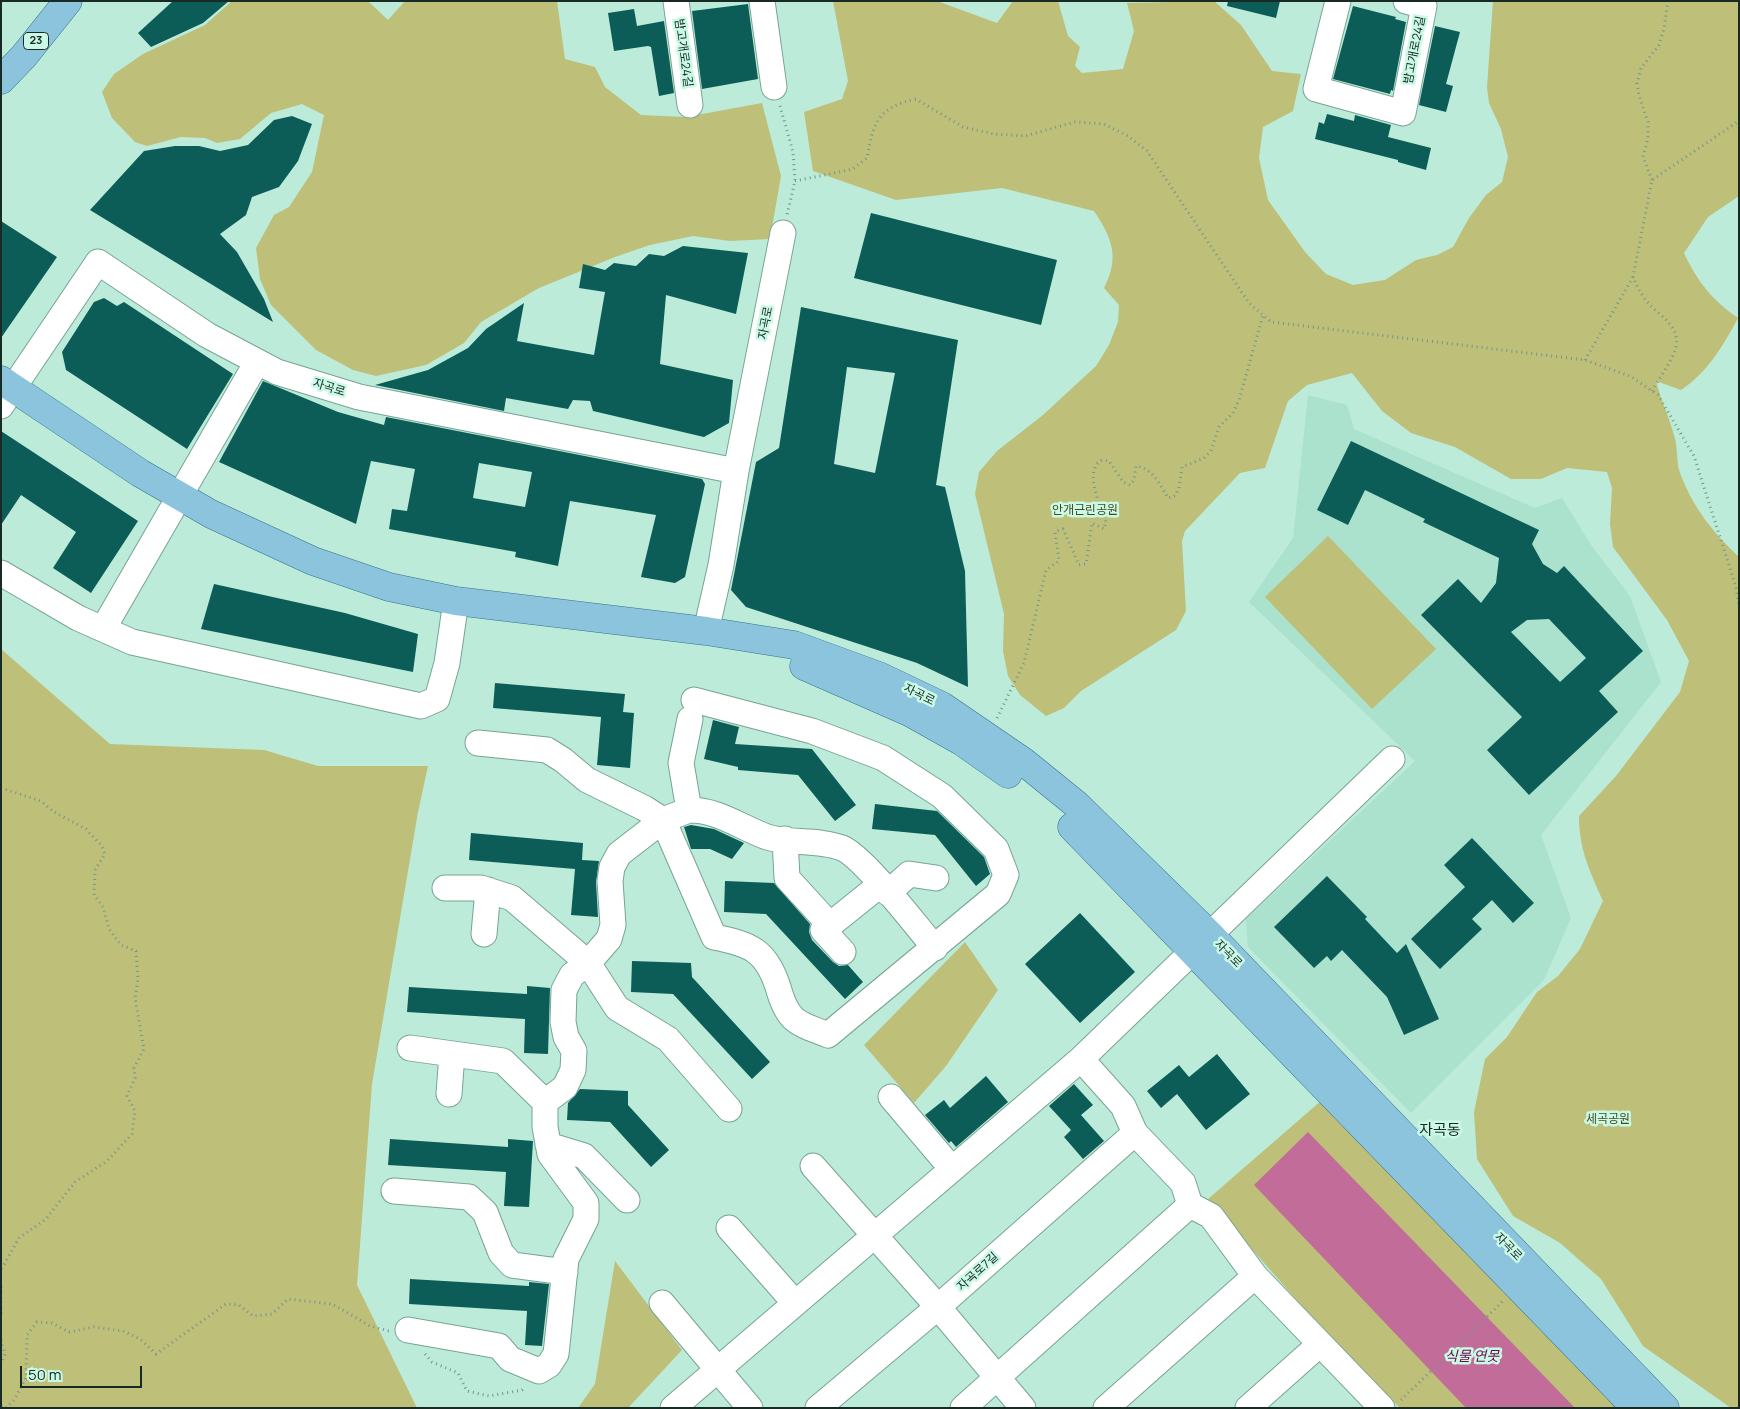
<!DOCTYPE html>
<meta charset="utf-8">
<style>
body{margin:0}
#map{position:relative;width:1740px;height:1409px;overflow:hidden;background:#bdebd9;font-family:Manrope,sans-serif}
canvas{display:block}
.frame{position:absolute;inset:0;border:2px solid #182a24;pointer-events:none}
.scale{position:absolute;left:20px;top:1366px;width:122px;height:22px;box-sizing:border-box;border:2px solid #182a24;border-top:0;padding-left:6px;font-size:15px;line-height:18px;white-space:nowrap;color:#182a24;-webkit-text-stroke:4px #caf9e6;paint-order:stroke}
</style>
<div id="map">
<canvas width="1740" height="1409"></canvas>
<div class="frame"></div>
<div class="scale">50 m</div>
</div>
<script>
const g = document.querySelector('canvas').getContext('2d');
g.lineJoin = 'round';
function paint(path, color) {
  g.fillStyle = color;
  g.fill(path, 'evenodd');
}
function trace(path, color, width, dash) {
  g.strokeStyle = color;
  g.lineWidth = width;
  g.lineCap = dash ? 'butt' : 'round';
  g.setLineDash(dash || []);
  g.stroke(path);
}
function drawText(font, color, halo, rows, align = 'center') {
  g.font = font + ' Manrope,"Noto Sans KR",sans-serif';
  g.lineWidth = 5;
  g.setLineDash([]);
  g.textBaseline = 'middle';
  g.strokeStyle = halo;
  g.fillStyle = color;
  for (const [text, x, y, turn = 0] of rows) {
    g.save();
    g.translate(x, y);
    g.rotate((+turn || 0) * Math.PI / 180);
    g.textAlign = isNaN(turn) ? turn : align;
    if (halo) g.strokeText(text, 0, 0);
    g.fillText(text, 0, 0);
    g.restore();
  }
}
paint(new Path2D(`
 M1308,395L1347,405L1354,429L1535,508L1562,498L1591,545L1630,596L1661,682L1541,835L1571,918L1544,980L1411,1113L1248,947L1246,919L1415,761L1249,602L1293,538Z`), '#abe2cd');
paint(new Path2D(`
 M232,1H368L388,20L405,1H557L565,59L595,67L605,87L641,115L686,117L762,103L781,176L770,239L730,241L693,236L650,245L615,257L539,288L481,322L464,343L426,365L376,376L353,370L316,350L271,305L260,279L256,248L274,215L289,207L312,172L324,115L302,104L271,113L240,139L217,143L205,138L181,137L147,146L135,142L112,118L102,92L114,74L143,54L205,25Z
 M833,1H937L997,23L1013,1H1058L1068,36L1080,47L1075,66L1082,73L1123,69L1134,31L1127,3L1214,1L1241,25L1272,71L1301,74L1293,111L1263,127L1259,158L1268,200L1305,252L1326,274L1353,285L1385,280L1416,260L1437,255L1453,247L1469,218L1486,195L1502,182L1508,157L1501,129L1489,103L1487,87L1493,1H1739V196L1708,217L1684,253C1697,281 1712,300 1738,318C1723,346 1708,372 1681,390L1656,381C1661,400 1669,417 1674,435C1678,447 1676,461 1680,473C1692,506 1713,533 1739,557V1408H1731L1643,1346L1601,1279L1560,1243L1513,1216L1477,1159L1474,1112L1485,1059L1507,1037L1537,992L1558,976L1580,949L1603,901C1590,871 1579,850 1579,816L1616,776L1680,692L1689,661L1667,620L1613,547L1610,524L1612,488L1607,472L1567,468L1541,479H1511L1455,447L1411,433L1382,411L1352,373L1307,385L1288,401L1265,468L1240,473L1185,531L1182,541L1186,611L1176,630L1081,691L1064,708L1046,716L1020,695L1008,676L1003,651L1004,614L975,494L979,472L997,451L1043,415L1096,366L1109,345L1118,322L1119,305L1104,288C1120,257 1112,238 1094,211L1002,188L896,200L813,171L804,112L842,99L848,81Z
 M1328,536L1436,649L1372,709L1265,597Z
 M1,649L110,744L264,750L318,766H428L418,812L372,1084L357,1285L417,1408H1Z
 M965,942L998,990L946,1066L914,1103L864,1045Z
 M1322,1100L1623,1408H1400L1328,1336L1208,1199Z
 M615,1261L682,1350L628,1408H578L595,1384Z`), '#bebf78');
paint(new Path2D(`
 M1308,1132L1575,1408H1466L1254,1185Z`), '#c26d99');
paint(new Path2D(`
 M173,1H229L203,23L151,47L138,33Z
 M1228,1H1280L1276,18L1227,6Z
 M748,4L758,79L702,89L692,11Z
 M1353,6L1396,17L1395,19L1406,22L1393,91L1391,90L1390,94L1333,79Z
 M634,9L637,26L664,21L674,93L659,96L651,47L648,46L614,51L608,13Z
 M1435,26L1460,32L1446,84L1453,86L1446,112L1419,105Z
 M1327,114L1354,121L1355,115L1391,125L1388,137L1431,148L1426,170L1398,162V160L1315,139L1319,122L1324,124Z
 M292,116L312,124L298,161L279,187L252,197L246,215L220,234L237,252L252,278L264,299L273,322L90,210L144,151L175,146H199L220,151L248,145L274,120Z
 M871,213L1057,260L1041,325L854,278Z
 M1,221L57,257L1,338Z
 M683,246L748,253L736,314L666,295L660,364L733,380L729,423L704,437L593,411L590,401L573,400L568,409L506,398L504,411L375,385L428,370L468,348L486,329L524,303L517,341L594,355L605,292L579,288L583,264L605,270L614,263L636,266L649,254L664,256Z
 M104,298L117,306L124,302L233,374L187,449L66,370L62,352L94,302Z
 M801,307L958,340L936,485L945,487L965,571L968,687L917,663L746,607L731,590L756,462L779,448ZM847,367L895,373L875,473L834,464Z
 M263,381L338,412L384,425L386,417L702,479L705,484L685,577L675,583L641,577L656,515L570,501L558,566L515,557L516,552L389,529L392,509L407,511L415,469L371,461L356,524L219,462ZM479,463L532,472L525,507L473,498Z
 M1,431L138,521L91,593L53,568L76,532L21,495L1,525Z
 M1351,441L1539,530L1532,544L1543,564L1557,573L1564,566L1643,651L1599,691L1618,712L1529,795L1487,750L1522,717L1421,615L1458,579L1481,603L1496,583L1499,558L1423,522L1425,519L1365,490L1348,525L1317,510ZM1549,619L1586,658L1560,682L1511,632L1527,620Z
 M214,584L345,613L418,634L413,672L201,629Z
 M495,683L625,694L623,712L634,713L630,768L597,765L601,717L493,708Z
 M713,720L739,727L735,744L812,749L856,805L835,821L798,775L738,770V767L704,759Z
 M875,804L937,811L984,857L990,874L976,886L935,835L872,829Z
 M691,825L714,829L744,843L732,859L710,849H691L684,827Z
 M471,833L583,843L582,860L599,861L596,882L598,917L571,915L575,869L469,860Z
 M1472,838L1534,903L1513,923L1492,900L1472,919L1482,929L1440,969L1411,939L1465,887L1444,865Z
 M1327,876L1367,917L1365,919L1397,953L1406,944L1439,1019L1404,1035L1387,997L1342,950L1331,961L1327,956L1314,968L1274,927Z
 M725,881L774,883L810,924L809,932L812,940L833,962L839,966L848,965L863,982L845,999L766,914L724,912Z
 M1080,913L1135,972L1080,1023L1025,964Z
 M632,961L691,963L692,977L770,1062L752,1079L673,994L631,992Z
 M527,986L550,988L548,1054L524,1053L525,1019L407,1012L409,987L527,994Z
 M1217,1054L1250,1094L1206,1130L1177,1094L1161,1108L1147,1091L1179,1065L1189,1077Z
 M986,1076L1008,1102L956,1147L951,1141L949,1143L925,1115L944,1100L950,1108Z
 M1074,1084L1093,1105L1081,1115L1104,1141L1083,1159L1064,1137L1071,1130L1049,1106Z
 M580,1089L628,1091V1105L669,1150L651,1167L610,1122L567,1120L568,1103Z
 M390,1139L508,1147V1139L533,1141L529,1207L504,1206L506,1172L388,1165Z
 M410,1279L529,1286V1282L549,1284L542,1346L525,1345L527,1311L409,1304Z`), '#0c5d58');
const minor = new Path2D(`
 M676,1L690,105
 M762,1L774,87
 M1338,1L1316,89L1403,113L1424,6L1406,1
 M1,406L98,262L207,335L277,372L359,397L736,471
 M1,573L78,618L132,642L421,706L437,699L447,663L456,601
 M103,629L257,362
 M706,631L721,565L736,471L783,233
 M478,743L547,750L563,760L587,780L644,808L663,820L714,937C750,944 766,950 778,987C781,998 785,1010 793,1018C801,1026 817,1030 828,1035L998,894L1006,875L996,849L942,796L883,758L812,731L694,700
 M689,810C716,809 742,828 767,837C789,844 818,839 842,848C864,857 917,927 935,948
 M785,839L787,878L830,925L823,930L843,952
 M445,888H481L512,898L588,963L617,1008L668,1039L729,1109
 M888,893L909,874L936,878
 M830,925L881,884
 M484,934L488,890
 M410,1048L503,1061L545,1102
 M1081,1059L1123,1106L1135,1133L1183,1183L1190,1205L1211,1216L1255,1276L1382,1408
 M449,1094L452,1054
 M891,1097L952,1169
 M548,1145L584,1156L627,1200
 M813,1166L938,1307L1023,1408
 M394,1191L469,1197L485,1212L501,1253L512,1265L565,1272
 M729,1228L795,1303
 M662,1303L750,1408
 M408,1330L499,1346L510,1359L539,1371L549,1365L556,1354L566,1259L586,1219V1203L550,1154L545,1127V1102L565,1087L573,1070L574,1051L566,1037L563,1022L564,990L572,975L588,963L609,939L613,925L610,881L612,867L619,854L663,820L689,810L681,763L690,719
 M673,1408L1081,1059L1392,759
 M818,1408L938,1307L1135,1133
 M963,1408L1190,1205
 M1106,1408L1255,1276
 M1248,1408L1320,1344`);
const major = new Path2D(`
 M1,80L24,56L68,1
 M1,380L140,473L211,514L313,561L389,587L456,601L706,631L794,645L879,676L942,706L1024,762L1077,805L1210,935L1665,1408
 M804,666L911,713L961,741L1008,774
 M1072,827L1636,1408`);
trace(minor, '#77a493', 27);
trace(major, '#30758d', 29);
trace(new Path2D(`
 M780,106L793,152L795,181L787,215
 M1652,180L1643,157L1648,138V122L1639,95L1637,83L1641,68L1659,45L1664,29L1668,1
 M795,181L853,169L867,158C873,123 878,107 916,99L963,127L994,134L1025,136L1075,122L1104,124L1128,136L1147,151L1249,303L1271,322L1585,360L1630,376L1658,395L1694,456L1736,587L1739,607
 M1585,360L1633,277
 M1652,391C1659,378 1672,362 1676,347C1680,326 1661,317 1649,304C1642,296 1637,287 1633,277L1652,180L1739,121
 M997,718L1024,663L1046,570L1059,561L1055,532L1063,529L1079,565L1086,564L1092,523L1104,529L1106,522C1100,506 1083,470 1102,460L1109,461L1123,482L1130,485L1134,480L1136,466C1153,468 1160,485 1168,498L1175,496L1179,488L1182,467L1204,458L1211,451L1219,427L1233,413L1239,400L1263,315
 M1,788L41,801L54,812L86,829L102,846L105,854L95,870L94,895L103,907L109,929L121,945L136,951L138,979L135,998L144,1049L134,1068L135,1078L127,1096L135,1111L132,1134L107,1161L75,1182L46,1219L19,1238L1,1270
 M1,1287V1313
 M1,1340L5,1354L1,1364
 M425,1354L432,1362L458,1373L467,1391L489,1396L522,1390L525,1387
 M1401,1400L1504,1300
 M1,1406L2,1408
 M6,1408L14,1400L26,1378L27,1335L37,1322L52,1323L69,1332L94,1327L123,1331L140,1339L156,1354L226,1304L239,1305L253,1316L272,1314L288,1299L332,1304L370,1326L389,1331`), '#749689', 3, [1, 4]);
trace(minor, '#fff', 25);
trace(major, '#8bc4dc', 28);
for (const [x, y, w] of [
 [36,41,25]
]) {
  const box = new Path2D();
  box.roundRect(x - w / 2, y - 8.5, w, 17, 4);
  g.fillStyle = '#caf9e6';
  g.fill(box);
  trace(box, '#182a24', 1);
}
drawText('bold 11px', '#182a24', null, [
 ["23",36,41]
]);
drawText('12px', '#182a24', '#caf9e6', [
 ["밤고개로24길",1415,50,-79],
 ["밤고개로24길",683,53,82],
 ["자곡로",766,323,-79],
 ["자곡로",329,388,17],
 ["자곡로",919,695,26],
 ["자곡로",1228,954,46],
 ["자곡로",1508,1247,46],
 ["자곡로7길",978,1272,-42]
]);
drawText('12px', '#4a4a22', '#caf9e6', [
 ["안개근린공원",1085,511],
 ["세곡공원",1608,1120]
]);
drawText('italic 14px', '#72064c', '#caf9e6', [
 ["식물 연못",1472,1357]
]);
drawText('15px', '#182a24', '#caf9e6', [
 ["자곡동",1440,1131]
]);
</script>
